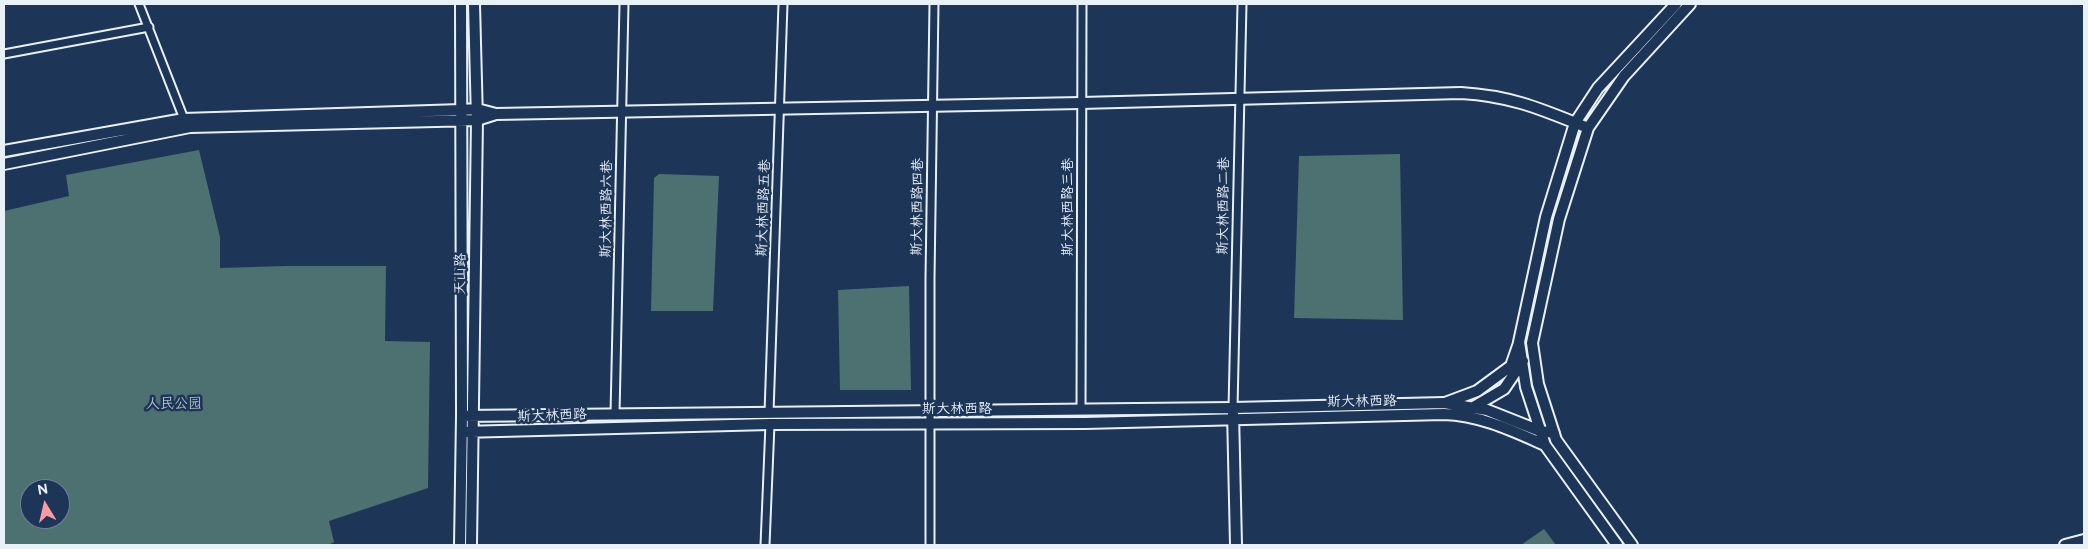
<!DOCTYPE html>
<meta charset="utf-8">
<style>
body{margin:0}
#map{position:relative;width:2088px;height:549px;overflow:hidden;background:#1d3557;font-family:"Balsamiq Sans",sans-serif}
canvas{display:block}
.frame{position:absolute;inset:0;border:5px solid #e8f1f8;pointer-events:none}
.north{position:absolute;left:20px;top:479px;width:50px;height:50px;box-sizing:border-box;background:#1d3557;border:1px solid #6e8097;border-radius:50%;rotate:351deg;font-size:14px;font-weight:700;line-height:20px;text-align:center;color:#e8f1f8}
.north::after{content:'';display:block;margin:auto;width:18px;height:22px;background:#ff9aa2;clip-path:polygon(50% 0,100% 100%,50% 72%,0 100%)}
</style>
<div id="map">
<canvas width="2088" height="549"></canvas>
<div class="frame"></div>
<div class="north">N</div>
</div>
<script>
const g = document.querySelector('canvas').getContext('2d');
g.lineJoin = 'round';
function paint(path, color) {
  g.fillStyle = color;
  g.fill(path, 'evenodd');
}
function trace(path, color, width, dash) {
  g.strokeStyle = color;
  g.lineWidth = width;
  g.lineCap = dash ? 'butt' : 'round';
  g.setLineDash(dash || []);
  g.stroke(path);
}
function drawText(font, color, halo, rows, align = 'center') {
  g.font = font + ' "Balsamiq Sans","LXGW WenKai TC",sans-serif';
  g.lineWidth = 5;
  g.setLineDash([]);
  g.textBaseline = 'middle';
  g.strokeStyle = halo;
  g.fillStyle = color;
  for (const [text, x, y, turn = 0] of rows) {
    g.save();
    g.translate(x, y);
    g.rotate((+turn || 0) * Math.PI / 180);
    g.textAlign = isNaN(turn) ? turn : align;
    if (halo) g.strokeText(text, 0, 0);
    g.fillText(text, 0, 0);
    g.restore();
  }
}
paint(new Path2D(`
 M199,150L220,237V268L286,266H386L385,341L430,342L428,488L329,521L334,542L328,545H4V211L69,196L66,175ZM30,489H60V519H30Z
 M1400,154L1403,320L1294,318L1299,156Z
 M659,174L719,176L713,311H651L654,178Z
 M909,286L911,390H840L838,290Z
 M1544,529L1556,545H1521Z`), '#4d7071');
const street = new Path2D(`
 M139,4L184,119
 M4,54L149,27
 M1233,408L1242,4
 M1081,410L1082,4
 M769,413L783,4
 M615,414L624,4
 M765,545L770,424
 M930,545V278L934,4`);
const secondary = new Path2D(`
 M496,114L1081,103L1461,93C1512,96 1541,109 1588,128
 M4,151L184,119L461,110L477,109L496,114L477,120L190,127L4,164
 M1445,403L1477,391L1511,366L1519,343
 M1470,409L1504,389L1523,361
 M1233,412L1236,545
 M462,416L1233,408L1444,403L1487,410L1540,431L1554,433
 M462,432L770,424L1085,423L1444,414C1480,415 1513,431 1545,445
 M460,545L462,416L461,4
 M471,545L477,120L474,4
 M1617,545L1545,445L1526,387L1519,342L1546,217L1575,123L1598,88L1676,4
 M1632,545L1556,440L1538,384L1532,343L1559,219L1588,128L1624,76L1690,4
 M2065,545L2084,540`);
trace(street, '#e8f1f8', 11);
trace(secondary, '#e8f1f8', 14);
trace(street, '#1d3557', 7);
trace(secondary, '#1d3557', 10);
drawText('14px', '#e8f1f8', '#1d3557', [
 ["斯大林西路二巷",1224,206,-89],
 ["斯大林西路四巷",918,207,-89],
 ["斯大林西路三巷",1068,207,-90],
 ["斯大林西路五巷",764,208,-88],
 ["斯大林西路六巷",607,209,-89],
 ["天山路",461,274,-89],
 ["斯大林西路",1362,402,-1],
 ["斯大林西路",957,409],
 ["斯大林西路",552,416,-2]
]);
drawText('14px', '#b2c4c9', '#1d3557', [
 ["人民公园",174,404]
]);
</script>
